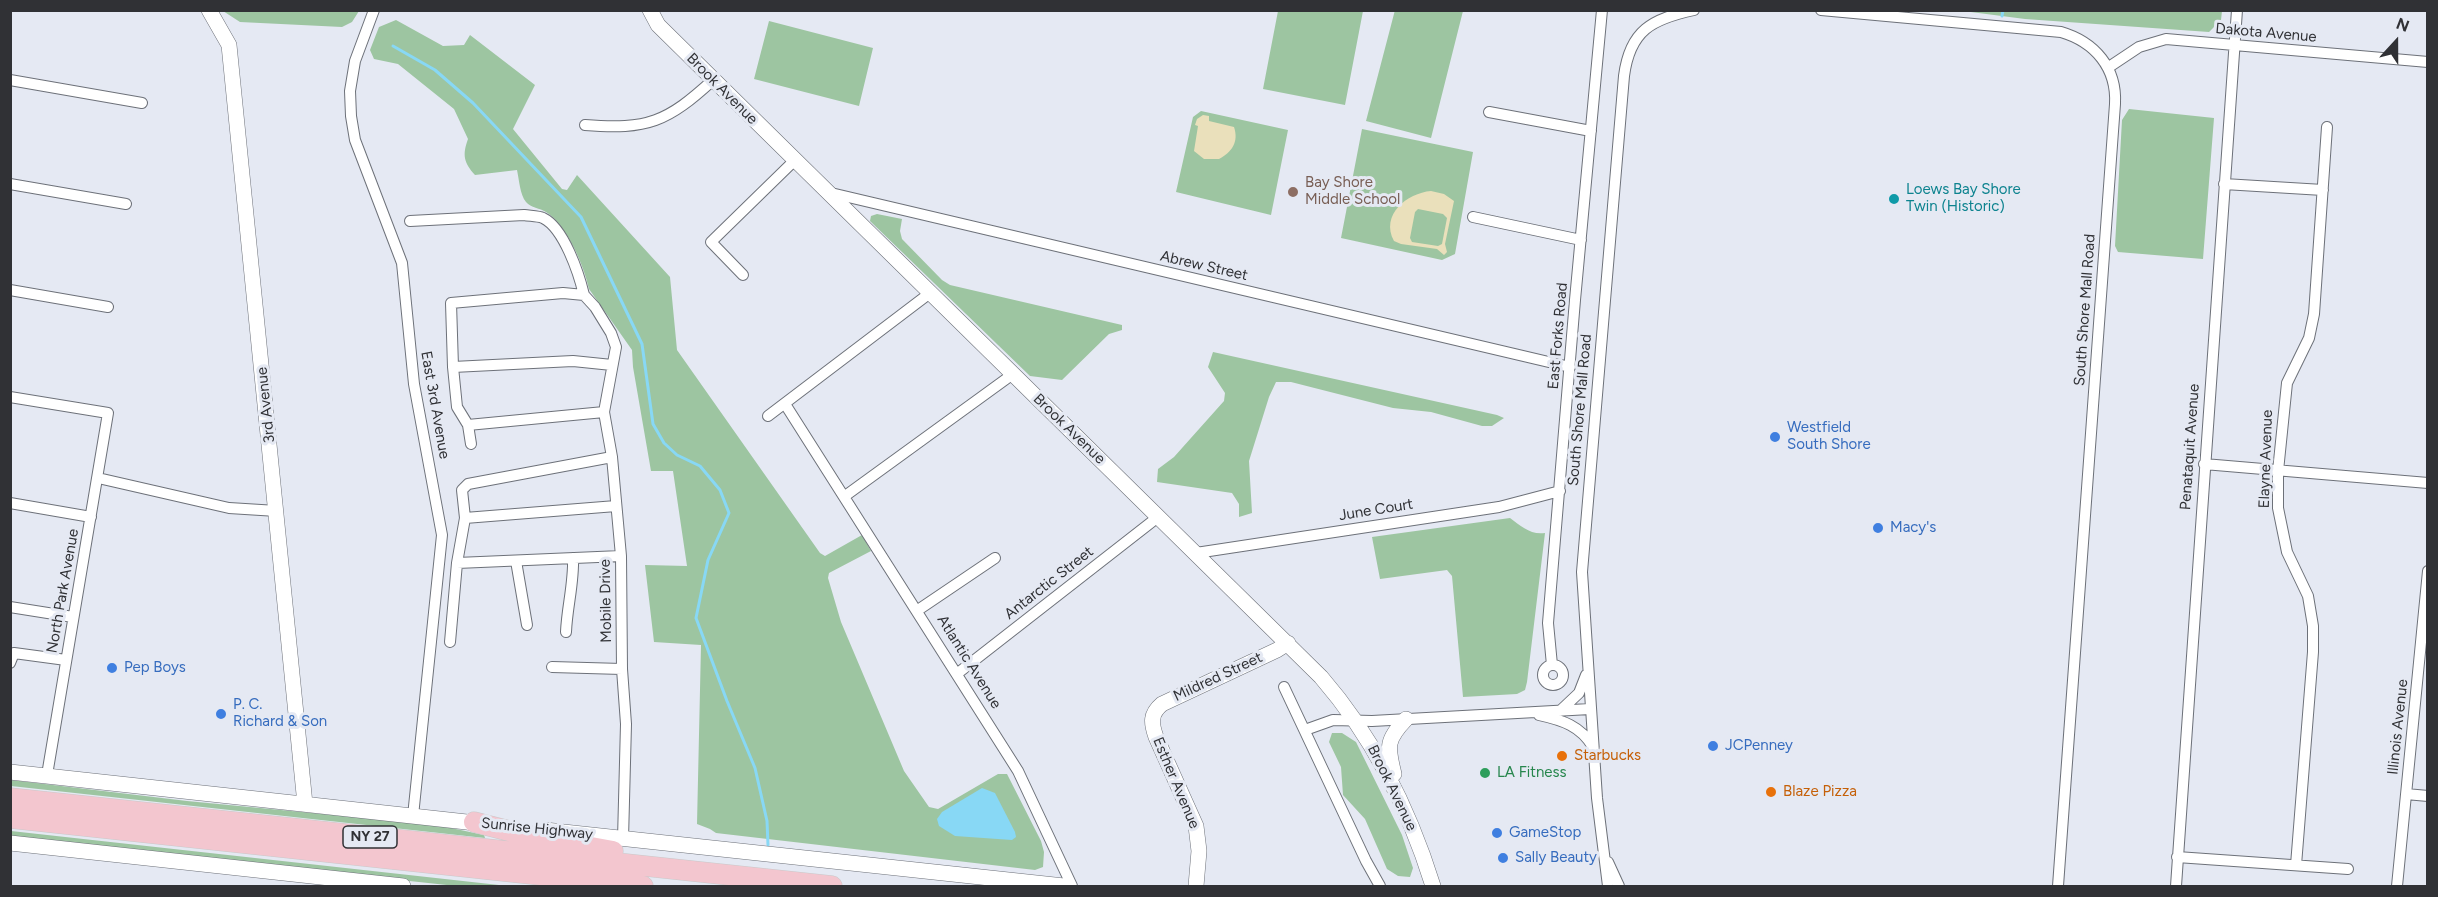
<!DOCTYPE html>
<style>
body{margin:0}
#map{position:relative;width:2438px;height:897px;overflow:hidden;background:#e5e9f3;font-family:Figtree,sans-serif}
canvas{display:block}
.frame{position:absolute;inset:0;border:12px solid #303135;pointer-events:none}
.north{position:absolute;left:2366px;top:12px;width:60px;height:60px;-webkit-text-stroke:4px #e5e9f3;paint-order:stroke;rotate:21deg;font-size:16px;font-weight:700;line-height:24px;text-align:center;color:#303135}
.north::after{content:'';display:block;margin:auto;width:21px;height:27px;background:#303135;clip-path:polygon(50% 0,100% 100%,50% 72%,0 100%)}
</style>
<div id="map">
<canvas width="2438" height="897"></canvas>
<div class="frame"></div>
<div class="north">N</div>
</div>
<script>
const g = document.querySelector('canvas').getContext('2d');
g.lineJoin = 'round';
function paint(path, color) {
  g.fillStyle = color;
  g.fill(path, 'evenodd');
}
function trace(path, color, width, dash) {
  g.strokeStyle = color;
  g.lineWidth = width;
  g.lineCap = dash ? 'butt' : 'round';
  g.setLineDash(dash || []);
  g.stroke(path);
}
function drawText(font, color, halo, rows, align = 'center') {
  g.font = font + ' Figtree,sans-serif';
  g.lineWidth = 6;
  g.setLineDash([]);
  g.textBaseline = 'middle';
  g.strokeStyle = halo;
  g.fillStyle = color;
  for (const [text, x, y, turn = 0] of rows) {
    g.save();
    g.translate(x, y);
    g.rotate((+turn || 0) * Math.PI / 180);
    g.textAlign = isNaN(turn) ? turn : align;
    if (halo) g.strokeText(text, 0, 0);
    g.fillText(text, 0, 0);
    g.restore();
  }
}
paint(new Path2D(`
 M1395,10L1463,11L1431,138L1366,121Z
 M223,11H359L352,22L342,27L240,22Z
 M1278,11H1363L1345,105L1263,89Z
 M1963,11H2222L2221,20L2209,32L2025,19Z
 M396,20L443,46L464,45L470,35L535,85L513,129L562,189L567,190L577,175L670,277L677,350L820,553L825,556L862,535L871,551L829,573L828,578L841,622L904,771L929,807L938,809L998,774H1007L1041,841L1044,852L1043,867L1035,870L716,833L710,829L697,824L701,645L654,642L645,565L687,566L673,471H651L633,367L632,350L589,289C584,266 567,225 546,212C540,208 531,208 526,202C520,195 519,179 517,170L475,175C464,163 462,155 468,139L454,109L398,64L374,59L370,50L379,27Z
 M769,21L873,48L859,106L754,79Z
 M2129,109L2214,118L2203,259L2118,252L2115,246L2122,120Z
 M1201,111L1288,130L1271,215L1176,192L1193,117Z
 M1362,129L1473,152L1455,254L1442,260L1341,238Z
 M877,214L902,219L900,231L902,239L942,280L950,285L1122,325V330L1109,334L1062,380L1030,376L870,221L871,216Z
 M1213,352L1497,415L1504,418L1492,426H1482L1431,412L1393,408L1291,382H1276L1269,397L1249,461L1252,513L1239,517V504L1232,493L1157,482L1158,469L1174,457L1224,401L1225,393L1208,367Z
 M1510,518C1521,526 1530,535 1545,533L1527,682L1525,690L1517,694L1463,697L1452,576L1447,570L1380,579L1372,537Z
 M1332,733H1342L1356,742L1402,835L1413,868L1410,877L1398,876L1387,869L1365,819L1343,795L1341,767L1329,742Z
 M11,780L187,801L437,825L484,835L485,838L11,786Z
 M11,831L499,885L456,886L11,838Z`), '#9dc5a1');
paint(new Path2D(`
 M1203,115L1209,116V121L1234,127C1239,142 1232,152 1219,159H1204L1194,151L1198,126L1195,125L1197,119Z
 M1431,191L1444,194L1454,201L1445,244L1447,252L1444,255L1437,249L1401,244L1394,241C1380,215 1407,193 1431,191ZM1418,209L1443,214L1447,218L1442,244L1438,246L1412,242L1410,238L1415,212Z`), '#eae0bb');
paint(new Path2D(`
 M982,788L995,793L1015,832L1016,837L1012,840L955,836L939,826L937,819L942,812Z`), '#88d8f5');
trace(new Path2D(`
 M2002,16L2003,10
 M393,46L435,70L473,103L581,217L642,344L653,424L664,443L677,455L700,466L720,490L729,513L708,560L696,618L727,701L755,768L767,821L768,845`), '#88d8f5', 3);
const street = new Path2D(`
 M374,10L355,61L350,91L351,116L355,140L402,263L414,384L442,535L413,816
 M1821,10L2061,32C2095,42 2117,68 2115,104L2058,886
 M2109,67L2139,47L2166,39L2428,62
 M10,80L142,103
 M1489,112L1591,131
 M585,125C648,130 667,122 713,80
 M10,184L126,204
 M2224,184L2323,190
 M831,193L1570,367
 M1473,217L1581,240
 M410,221L524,215C530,216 538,216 543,218C564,228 579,274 584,295
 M743,275L711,242L795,160
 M10,290L108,307
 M453,367L573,361L612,365
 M10,397L108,413L47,775
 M785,404L1018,771L1072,886
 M768,416L930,293
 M468,425L604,412
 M471,444L468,425L457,407L453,367L451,303L563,293L584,295L595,307L611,333L616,347L604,412L612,457L621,556L622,669L626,724L623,839
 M2204,464L2428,483
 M98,478L229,508L277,511
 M845,496L1013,374
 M10,503L91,517
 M465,518L616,506
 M1196,553L1499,507L1560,491
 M516,561L527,625
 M457,563L621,556
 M10,607L73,617
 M918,610L995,558
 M566,632C567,607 574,583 573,558
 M450,642L457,563L465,518L462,490L468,484L612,457
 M10,663L14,653L66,660
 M1543 675a10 10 0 1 1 20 0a10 10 0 1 1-20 0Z
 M1552,665L1548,623L1575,300L1602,10
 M552,667L622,669
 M958,673L1158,517
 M1284,687L1366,861L1380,886
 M1561,710L1579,693L1586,675
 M1539,715C1562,720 1581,726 1593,747
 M1305,730L1333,720L1372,721L1590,709
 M2406,794L2428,796
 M2177,857L2348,869
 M1608,862L1619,886
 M2296,865L2313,652V626L2308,596L2287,552L2278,508V471L2287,383L2309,338L2314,314L2327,127
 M1608,886L1597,798L1582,572L1624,76C1630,30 1652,19 1694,10
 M2176,886L2237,10
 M2397,886L2428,571`);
const secondary = new Path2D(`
 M209,10L229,45L305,804
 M650,10L658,25L1321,677C1374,738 1409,809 1433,886
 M10,772L485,824
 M1394,774C1387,746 1386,740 1406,719
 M545,830L1064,886
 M10,843L403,886
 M1196,886L1199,851L1196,826L1156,737C1151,723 1150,714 1162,704L1277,650L1288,643`);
const highway = new Path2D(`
 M10,798L832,886
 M10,818L643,886
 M474,822L525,835L613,851`);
trace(street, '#6d7179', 12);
trace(secondary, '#6d7179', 16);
trace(highway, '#c9c9ca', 21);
trace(street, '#fff', 10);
trace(secondary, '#fff', 15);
trace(highway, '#f3c6cf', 20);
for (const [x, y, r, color] of [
 [1293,192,6,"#8d6e63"],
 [1894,199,6,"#0f9aa8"],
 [1775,437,6,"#3f7fe0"],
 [1878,528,6,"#3f7fe0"],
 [112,668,6,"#3f7fe0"],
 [221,714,6,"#3f7fe0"],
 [1713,746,6,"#3f7fe0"],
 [1562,756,6,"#e8710a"],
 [1485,773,6,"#2e9e5b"],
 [1771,792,6,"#e8710a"],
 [1497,833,6,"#3f7fe0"],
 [1503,858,6,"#3f7fe0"]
]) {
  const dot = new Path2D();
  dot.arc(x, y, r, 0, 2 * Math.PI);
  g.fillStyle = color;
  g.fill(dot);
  trace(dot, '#e5e9f3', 2);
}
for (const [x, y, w] of [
 [370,837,54]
]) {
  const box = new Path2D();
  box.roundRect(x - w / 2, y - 11, w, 22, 4.5);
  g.fillStyle = '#e5e9f3';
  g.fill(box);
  trace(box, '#303135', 1.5);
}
drawText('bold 14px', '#303135', null, [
 ["NY 27",370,837]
]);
drawText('15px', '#303135', '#e5e9f3', [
 ["Dakota Avenue",2266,33,5],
 ["Brook Avenue",722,89,45],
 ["Abrew Street",1204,266,13],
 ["South Shore Mall Road",2085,310,-86],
 ["East Forks Road",1558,336,-85],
 ["3rd Avenue",266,405,-96],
 ["East 3rd Avenue",435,405,80],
 ["South Shore Mall Road",1580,410,-85],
 ["Brook Avenue",1069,429,44],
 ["Penataquit Avenue",2190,447,-86],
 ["Elayne Avenue",2266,459,-88],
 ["June Court",1376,510,-9],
 ["Antarctic Street",1049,583,-38],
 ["North Park Avenue",63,591,-80],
 ["Mobile Drive",606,601,-91],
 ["Atlantic Avenue",969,662,58],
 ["Mildred Street",1218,677,-25],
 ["Illinois Avenue",2398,727,-84],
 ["Esther Avenue",1176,783,67],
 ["Brook Avenue",1392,788,64],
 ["Sunrise Highway",537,829,6]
]);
drawText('15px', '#785e54', '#e5e9f3', [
 ["Bay Shore",1305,183],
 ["Middle School",1305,200]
], 'left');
drawText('15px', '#0d838f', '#e5e9f3', [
 ["Loews Bay Shore",1906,190],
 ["Twin (Historic)",1906,207]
], 'left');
drawText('15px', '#366cbe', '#e5e9f3', [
 ["Westfield",1787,428],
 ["South Shore",1787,445],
 ["Macy's",1890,528],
 ["Pep Boys",124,668],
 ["P. C.",233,705],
 ["Richard & Son",233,722],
 ["JCPenney",1725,746],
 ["GameStop",1509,833],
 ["Sally Beauty",1515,858]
], 'left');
drawText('15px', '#c56008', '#e5e9f3', [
 ["Starbucks",1574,756],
 ["Blaze Pizza",1783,792]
], 'left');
drawText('15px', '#27864d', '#e5e9f3', [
 ["LA Fitness",1497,773]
], 'left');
</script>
